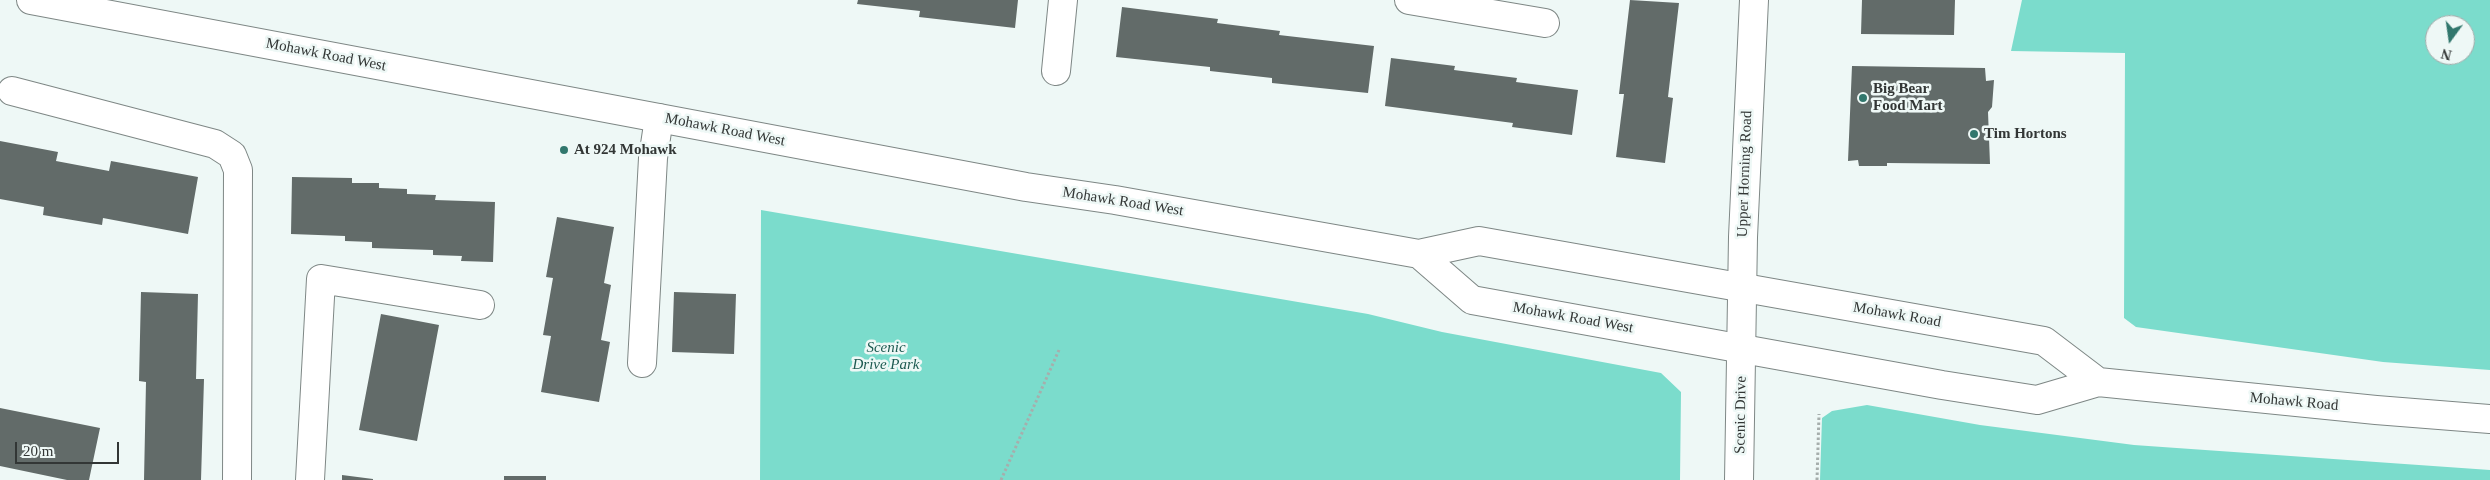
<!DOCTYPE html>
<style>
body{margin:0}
#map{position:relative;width:2490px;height:480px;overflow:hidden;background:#eef8f6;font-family:"Times New Roman",serif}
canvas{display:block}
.north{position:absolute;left:2425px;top:15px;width:50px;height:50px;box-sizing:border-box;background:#eef8f6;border:1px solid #a3aaa9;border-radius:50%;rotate:194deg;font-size:14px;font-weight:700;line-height:20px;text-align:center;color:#323635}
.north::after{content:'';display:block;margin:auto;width:18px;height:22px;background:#31776d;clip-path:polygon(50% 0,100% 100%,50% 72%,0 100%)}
.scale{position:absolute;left:15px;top:442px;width:104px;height:22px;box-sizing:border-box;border:2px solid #323635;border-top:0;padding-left:6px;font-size:15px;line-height:18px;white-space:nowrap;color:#323635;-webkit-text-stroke:4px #eef8f6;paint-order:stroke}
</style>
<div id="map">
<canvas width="2490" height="480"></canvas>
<div class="north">N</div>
<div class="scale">20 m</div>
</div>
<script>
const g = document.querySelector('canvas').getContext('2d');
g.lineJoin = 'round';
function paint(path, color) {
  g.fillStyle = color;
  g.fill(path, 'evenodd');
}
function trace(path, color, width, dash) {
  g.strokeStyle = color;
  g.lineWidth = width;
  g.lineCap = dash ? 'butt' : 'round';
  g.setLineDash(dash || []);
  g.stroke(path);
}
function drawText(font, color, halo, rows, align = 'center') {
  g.font = font + ' "Times New Roman",serif';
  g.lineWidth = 5;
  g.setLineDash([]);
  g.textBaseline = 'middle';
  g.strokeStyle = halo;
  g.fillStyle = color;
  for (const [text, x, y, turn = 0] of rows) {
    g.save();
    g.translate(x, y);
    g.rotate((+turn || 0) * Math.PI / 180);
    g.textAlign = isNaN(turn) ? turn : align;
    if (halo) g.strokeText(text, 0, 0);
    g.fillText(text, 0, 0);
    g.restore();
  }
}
paint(new Path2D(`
 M2022,0H2490V370L2383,362L2136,327L2124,318L2125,53L2011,51ZM2435,25H2465V55H2435Z
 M761,210L1368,314L1442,332L1661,373L1681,392L1680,480H760Z
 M1867,405L1980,425L2134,445L2490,470V480H1820L1822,418L1832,411Z`), '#7bdccc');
paint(new Path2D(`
 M858,0H1018L1015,28L919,17L920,11L857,4Z
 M1630,0L1679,3L1668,97L1673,98L1665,163L1616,157L1624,94H1619Z
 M1862,0H1955L1954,35L1861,34Z
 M1122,7L1218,19L1217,23L1280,31L1279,35L1374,46L1368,93L1272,83V78L1210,71V67L1116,57Z
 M1391,58L1455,66L1454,70L1517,78L1516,82L1578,90L1572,135L1512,127L1513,123L1385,106Z
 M1852,66L1985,68L1986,81L1994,80L1992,107L1988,112L1990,164L1887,163V166H1859L1858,160L1848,161Z
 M0,141L58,152L56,161L109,171L111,161L198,177L188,234L103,218L102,225L43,215L44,207L0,199Z
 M292,177L352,178V183H379V188L407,189V194L436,195L435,200L495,202L493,262L461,261L462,256L433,255V250L372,248V242L345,241V236L291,234Z
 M557,217L614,227L604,283L611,285L601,340L610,342L599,402L541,392L551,336L543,335L553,278L546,277Z
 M141,292L198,294L196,379H204L201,480H144L146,382L139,381Z
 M674,292L736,294L734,354L672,352Z
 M381,314L439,325L417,441L359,430Z
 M0,408L100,428L89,480H67L0,466Z
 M342,475L373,479V480H342Z
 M504,476H546V480H504Z`), '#626b69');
const minor = new Path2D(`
 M1409,0L1545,23
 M1056,71L1063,0
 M12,91L215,144L232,155L238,170L237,480
 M642,363L653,158L659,118
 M310,480L321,279L480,305
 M1739,480L1743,237L1754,0`);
const major = new Path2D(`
 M31,0L1026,187L1115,200L1419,254L1479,241L2044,341L2098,382
 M1419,254L1472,300L1942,385L2037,400L2098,382L2376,410L2490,419`);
trace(minor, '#7e8785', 30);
trace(major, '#7e8785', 30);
trace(new Path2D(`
 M1001,480L1059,350
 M1817,480L1819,414`), '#a6aeac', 3, [2.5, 2.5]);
trace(minor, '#fff', 28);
trace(major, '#fff', 28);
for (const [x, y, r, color] of [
 [1863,98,5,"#31776d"],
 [1974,134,5,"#31776d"],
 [564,150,5,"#31776d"]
]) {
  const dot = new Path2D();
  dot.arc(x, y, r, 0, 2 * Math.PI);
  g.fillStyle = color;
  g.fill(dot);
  trace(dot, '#eef8f6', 2);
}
drawText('15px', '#323635', '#eef8f6', [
 ["Mohawk Road West",326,55,11],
 ["Mohawk Road West",725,130,11],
 ["Upper Horning Road",1745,174,-88],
 ["Mohawk Road West",1123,202,9],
 ["Mohawk Road",1897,315,10],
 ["Mohawk Road West",1573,318,10],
 ["Mohawk Road",2294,402,5],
 ["Scenic Drive",1741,415,-89]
]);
drawText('bold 15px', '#323635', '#eef8f6', [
 ["Big Bear",1873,89],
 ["Food Mart",1873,106],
 ["Tim Hortons",1984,134],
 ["At 924 Mohawk",574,150]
], 'left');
drawText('italic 15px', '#1d5a51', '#eef8f6', [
 ["Scenic",886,348],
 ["Drive Park",886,365]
]);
</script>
